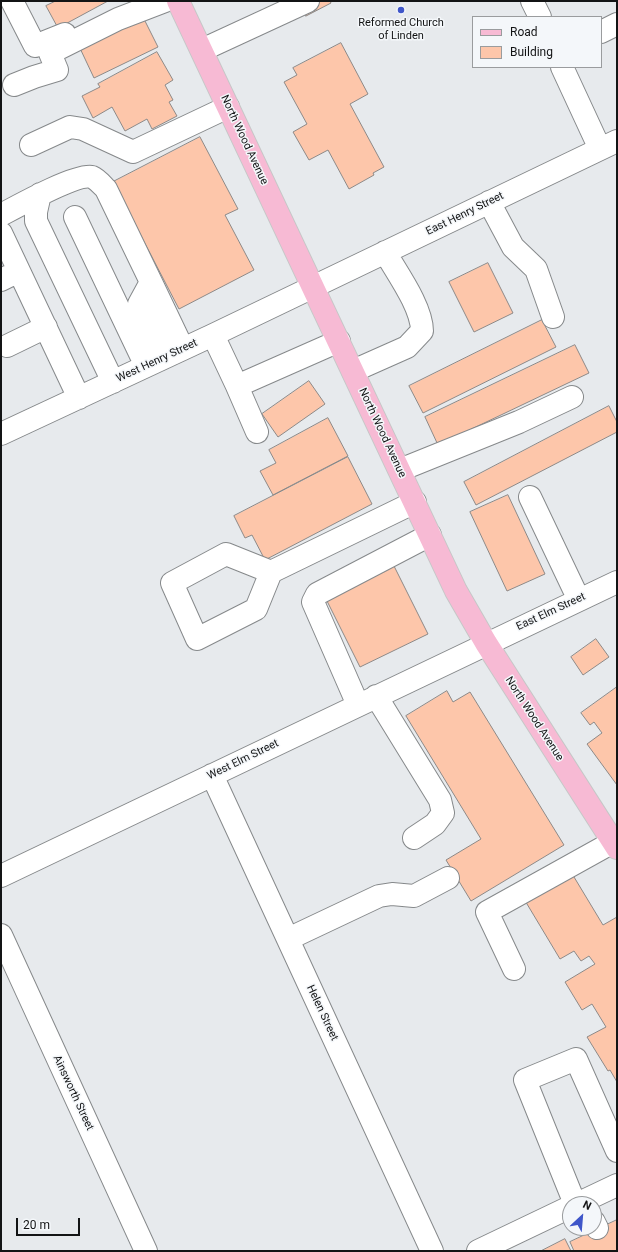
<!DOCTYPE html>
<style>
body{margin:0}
#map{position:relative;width:618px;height:1252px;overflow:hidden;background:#e7eaed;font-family:Roboto,sans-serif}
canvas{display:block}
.frame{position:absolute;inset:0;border:2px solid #131415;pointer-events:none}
.legend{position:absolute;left:472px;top:16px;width:130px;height:52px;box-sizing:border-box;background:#f4f7fa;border:1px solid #9a9c9e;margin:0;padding:5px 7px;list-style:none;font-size:12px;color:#131415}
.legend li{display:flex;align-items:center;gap:8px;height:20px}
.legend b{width:20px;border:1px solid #9a9c9e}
.north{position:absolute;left:562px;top:1196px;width:40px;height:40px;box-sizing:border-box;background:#f4f7fa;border:1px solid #9a9c9e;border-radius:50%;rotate:26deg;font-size:11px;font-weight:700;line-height:16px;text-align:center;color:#131415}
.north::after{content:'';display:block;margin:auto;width:14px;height:18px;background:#3f56c9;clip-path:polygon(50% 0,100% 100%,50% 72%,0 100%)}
.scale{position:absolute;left:16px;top:1218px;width:64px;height:18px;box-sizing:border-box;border:2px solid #131415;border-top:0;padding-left:5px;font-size:12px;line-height:14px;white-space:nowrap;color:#131415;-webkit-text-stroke:3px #f4f7fa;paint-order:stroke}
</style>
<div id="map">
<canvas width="618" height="1252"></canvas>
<div class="frame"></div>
<ul class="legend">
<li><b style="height:5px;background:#f7bad4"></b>Road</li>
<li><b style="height:11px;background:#fdc6aa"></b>Building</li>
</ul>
<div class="north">N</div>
<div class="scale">20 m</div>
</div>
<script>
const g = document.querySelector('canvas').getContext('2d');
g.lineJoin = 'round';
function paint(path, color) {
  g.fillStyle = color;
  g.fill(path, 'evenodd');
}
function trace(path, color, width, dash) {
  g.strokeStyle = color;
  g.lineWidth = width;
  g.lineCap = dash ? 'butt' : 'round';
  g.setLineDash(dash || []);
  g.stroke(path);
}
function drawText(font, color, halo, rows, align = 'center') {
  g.font = font + ' Roboto,sans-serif';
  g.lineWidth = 3;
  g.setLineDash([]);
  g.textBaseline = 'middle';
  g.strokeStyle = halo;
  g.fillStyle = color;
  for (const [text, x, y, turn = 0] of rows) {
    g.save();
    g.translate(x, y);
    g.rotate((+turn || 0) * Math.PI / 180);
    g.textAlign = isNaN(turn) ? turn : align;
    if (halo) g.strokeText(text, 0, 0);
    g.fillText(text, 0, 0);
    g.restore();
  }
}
const building = new Path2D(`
 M56,1H108L58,28L46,6Z
 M298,1H330L331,3L306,16Z
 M141,13L158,47L94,78L78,44Z
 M341,43L368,94L350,104L384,167L373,173L374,175L349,189L328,150L309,160L293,132L307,124L284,82L297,75L293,68Z
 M157,52L173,80L165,85L173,100L169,102L177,116L152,129L147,119L125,131L112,107L93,118L82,96L100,87L98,84Z
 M200,137L238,209L225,215L254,270L179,309L113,182Z
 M488,263L513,313L474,332L449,282Z
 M542,320L556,347L423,413L409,386Z
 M575,345L589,373L438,445L425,417Z
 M309,381L325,404L278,437L262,414Z
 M609,406L617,422V432L476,505L464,482Z
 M328,418L348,456L273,495L260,471L276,463L269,450Z
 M348,457L372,504L265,560L252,535L245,538L234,516Z
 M508,495L545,574L507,591L470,512Z
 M394,566L428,634L360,667L326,599Z
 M596,639L609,657L583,675L571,657Z
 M617,687V785L587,744L602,733L594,722L590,725L581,713Z
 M447,691L453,702L470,692L564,845L471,901L446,860L481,839L406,716Z
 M571,872L603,925L617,917V1082L610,1070L608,1071L587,1037L606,1027L592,1004L582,1010L565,982L595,964L589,956L581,961L574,951L560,959L524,899Z
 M617,1220V1251H574L570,1242Z
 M565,1239L571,1251H541Z`);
paint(building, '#fdc6aa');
trace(building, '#8d8987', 1);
const minor = new Path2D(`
 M12,1L35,46L65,34
 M532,1L540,17
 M601,32L617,24
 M202,50L308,1
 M562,67L600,149
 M14,85L34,77L57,70L50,53L118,19L165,1
 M31,145L70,127L83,129L133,152L228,107
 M40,194L36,212V221L113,382
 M489,202L513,247L536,269L553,317
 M1,215C16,207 77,173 92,177C97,179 102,185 106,189L151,282L139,304L164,357
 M75,217L146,366
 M1,233L79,398
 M1,280L19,271
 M151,282L183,349
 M213,335L237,386L339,341
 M7,346L46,327
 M353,371L407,347L422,331C422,307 397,273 385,252
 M237,386L257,432
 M1,434L213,335L617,141
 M400,470L519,422L572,397
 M530,497L579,600
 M271,572L226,554L172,583L197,639L256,609L271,572L415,502
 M376,696L440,800L443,813L435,824L414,838
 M358,705L313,602L317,594L430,535
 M212,775L432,1251
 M1,876L617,582
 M1,935L146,1251
 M288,939L379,896L392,894L414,896L448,878
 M514,969L487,912L613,842
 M575,1204L525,1080L576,1059L617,1151
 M577,1204L617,1185
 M594,1222L597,1228
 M478,1251L570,1207`);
const major = new Path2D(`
 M178,1L456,591L486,643L617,848`);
trace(minor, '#86898b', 24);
trace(major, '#c6c7c7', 24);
trace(minor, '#fff', 22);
trace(major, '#f7bad4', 22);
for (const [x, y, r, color] of [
 [401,10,4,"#3f56c9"]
]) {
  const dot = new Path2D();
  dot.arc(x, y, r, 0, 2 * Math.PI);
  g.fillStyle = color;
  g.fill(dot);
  trace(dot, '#f4f7fa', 1.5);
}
drawText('11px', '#131415', '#f4f7fa', [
 ["Reformed Church",401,23],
 ["of Linden",401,36]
]);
drawText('11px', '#131415', '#f4f7fa', [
 ["North Wood Avenue",244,140,65],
 ["East Henry Street",465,214,-26],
 ["West Henry Street",157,361,-25],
 ["North Wood Avenue",382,433,65],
 ["East Elm Street",551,612,-25],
 ["North Wood Avenue",534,719,57],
 ["West Elm Street",243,760,-26],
 ["Helen Street",322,1013,65],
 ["Ainsworth Street",73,1093,65]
]);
</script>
